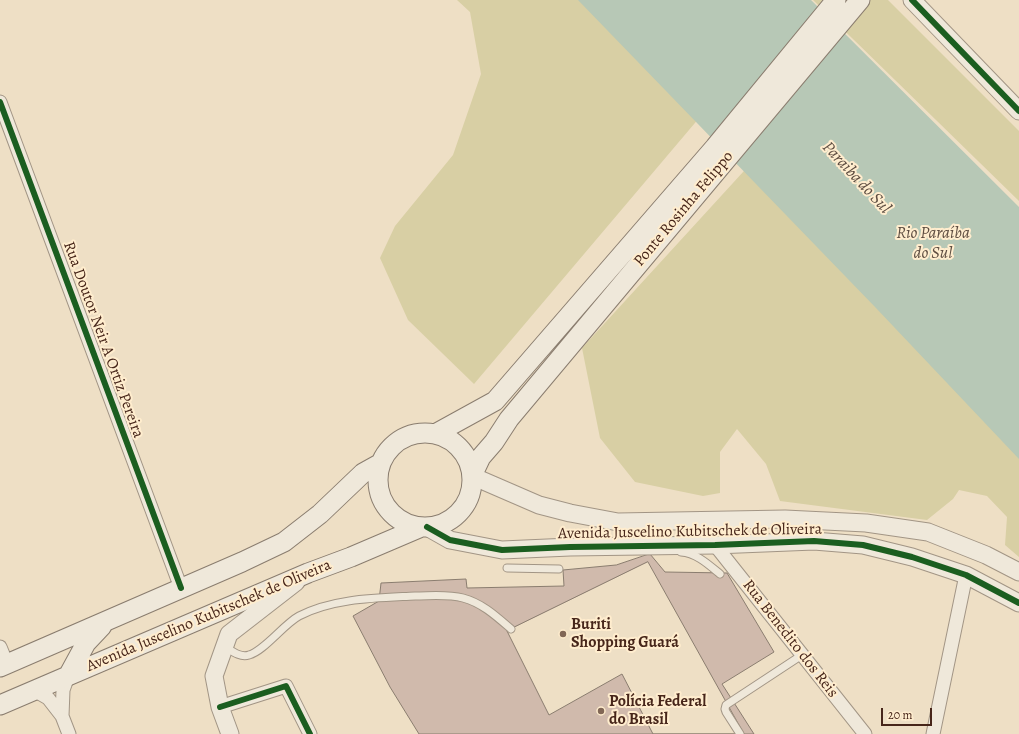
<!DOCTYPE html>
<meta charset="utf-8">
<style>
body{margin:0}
#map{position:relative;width:1019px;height:734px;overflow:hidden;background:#eedfc5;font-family:Alegreya,serif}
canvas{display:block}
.scale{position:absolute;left:881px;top:708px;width:51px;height:18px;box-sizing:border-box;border:2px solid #47261a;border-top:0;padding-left:5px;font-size:12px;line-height:14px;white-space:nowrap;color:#47261a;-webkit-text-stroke:3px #ffedce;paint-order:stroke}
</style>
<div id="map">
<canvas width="1019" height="734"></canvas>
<div class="scale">20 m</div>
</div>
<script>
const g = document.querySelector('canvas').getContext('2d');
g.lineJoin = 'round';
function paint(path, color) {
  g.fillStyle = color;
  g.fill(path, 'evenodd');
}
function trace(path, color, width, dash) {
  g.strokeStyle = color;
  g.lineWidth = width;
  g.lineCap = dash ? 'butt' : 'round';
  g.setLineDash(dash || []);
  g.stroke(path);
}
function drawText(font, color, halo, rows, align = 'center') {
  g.font = font + ' Alegreya,serif';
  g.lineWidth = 4;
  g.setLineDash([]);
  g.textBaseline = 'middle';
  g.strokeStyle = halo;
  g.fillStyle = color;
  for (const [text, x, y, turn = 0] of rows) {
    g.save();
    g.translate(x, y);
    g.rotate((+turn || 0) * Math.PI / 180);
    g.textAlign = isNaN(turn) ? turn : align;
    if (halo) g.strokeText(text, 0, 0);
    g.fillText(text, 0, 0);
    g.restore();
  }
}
paint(new Path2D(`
 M457,0H584L711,104L474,384L408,320L380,258L395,226L453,155L481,74L470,12Z
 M813,0H888L1019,131V201Z
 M754,160L1019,436V557L1005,545L1007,517L987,496L959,490L953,499L927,520L780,501L766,464L737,429L720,452V493L703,496L635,482L600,438L582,348Z`), '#d8cfa4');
paint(new Path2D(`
 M578,0H811L1019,207V459L876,308Z`), '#b7c8b6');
const building = new Path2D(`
 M650,554L665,572L727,573L774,652L722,684L754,734H419L390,687L353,616L379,601L381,583L466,579L467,588L564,586L563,570L616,565Z
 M648,562L744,734H653L622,674L549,715L507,631Z`);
paint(building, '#d0baac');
trace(building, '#8a7d6f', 1);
const service = new Path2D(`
 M681,552C696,553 708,564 720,574
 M507,568L559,569
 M224,646C232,651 240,658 249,655C264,651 284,624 299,616C334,598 377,598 415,596C431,596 447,594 463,598C482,603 496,616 511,629
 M740,734L726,712L725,709L726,705L802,655`);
const minor = new Path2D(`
 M0,102L181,588
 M715,545L865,734
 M0,647L7,664
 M34,690L48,698L62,716L69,734
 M220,707L286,686L310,734
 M62,716L63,690L68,676
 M933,734L966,575`);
const tertiary = new Path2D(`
 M912,0L1019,111
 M472,476L539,505L570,513L618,522L785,519L866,523L928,532L986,555L1019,572
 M427,527L450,540L502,550L570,547L715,545L814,541L863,545L912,557L966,575L1019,603
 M230,734L220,707L214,676L229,634L296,582`);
const secondary = new Path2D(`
 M378 480a47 47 0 1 1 94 0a47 47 0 1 1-94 0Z
 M435,434L495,401L715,147L836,0
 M472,476L481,457L494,442L509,419L860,0
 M0,667L242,562L284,542L320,514L363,473L381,463
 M68,676L86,643L102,626
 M0,705L308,573L351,557L419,528`);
trace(service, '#a29585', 9);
trace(minor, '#a29585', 15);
trace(tertiary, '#a29585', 19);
trace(secondary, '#8a7d6f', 21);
trace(service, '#efe8da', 7);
trace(minor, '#efe8da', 13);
trace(tertiary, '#efe8da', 17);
trace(secondary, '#efe8da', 19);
trace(new Path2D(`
 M912,0L1019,111
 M0,102L181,588
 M427,527L450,540L502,550L570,547L715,545L814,541L863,545L912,557L966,575L1019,603
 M220,707L286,686L310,734`), '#1b5e20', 6);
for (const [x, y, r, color] of [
 [563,634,4,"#816756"],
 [601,711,4,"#816756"]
]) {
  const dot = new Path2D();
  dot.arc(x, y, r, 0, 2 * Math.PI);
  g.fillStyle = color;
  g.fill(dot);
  trace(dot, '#ffedce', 1.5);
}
drawText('16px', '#47261a', '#ffedce', [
 ["Ponte Rosinha Felippo",684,209,-50],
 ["Rua Doutor Neir A Ortiz Pereira",103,340,70],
 ["Avenida Juscelino Kubitschek de Oliveira",690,532,-1],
 ["Avenida Juscelino Kubitschek de Oliveira",209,616,-23],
 ["Rua Benedito dos Reis",790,639,52]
]);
drawText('bold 16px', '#47261a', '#ffedce', [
 ["Buriti",571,625],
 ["Shopping Guará",571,643],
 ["Polícia Federal",609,702],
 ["do Brasil",609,720]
], 'left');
drawText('italic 17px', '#5d4c40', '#ffedce', [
 ["Paraiba do Sul",856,178,47],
 ["Rio Paraíba",933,234],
 ["do Sul",933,254]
]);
</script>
